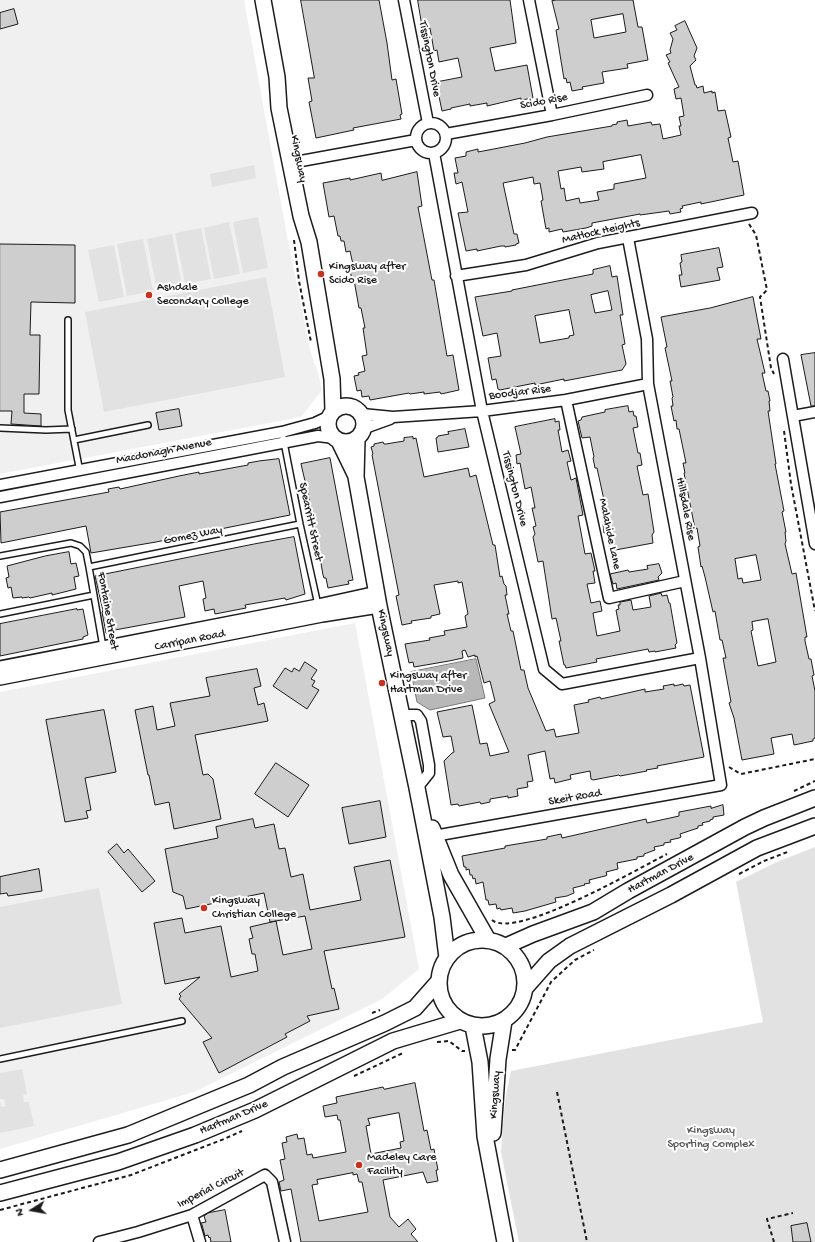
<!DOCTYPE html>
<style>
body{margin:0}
#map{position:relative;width:815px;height:1242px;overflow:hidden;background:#fff;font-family:"Gochi Hand",sans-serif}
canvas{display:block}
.north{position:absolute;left:12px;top:1190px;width:40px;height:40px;-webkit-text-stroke:3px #fff;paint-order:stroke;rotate:259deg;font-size:11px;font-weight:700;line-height:16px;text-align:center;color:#1c1c1c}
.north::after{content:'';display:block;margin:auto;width:14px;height:18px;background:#1c1c1c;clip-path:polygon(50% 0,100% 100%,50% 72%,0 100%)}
</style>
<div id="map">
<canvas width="815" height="1242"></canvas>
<div class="north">N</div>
</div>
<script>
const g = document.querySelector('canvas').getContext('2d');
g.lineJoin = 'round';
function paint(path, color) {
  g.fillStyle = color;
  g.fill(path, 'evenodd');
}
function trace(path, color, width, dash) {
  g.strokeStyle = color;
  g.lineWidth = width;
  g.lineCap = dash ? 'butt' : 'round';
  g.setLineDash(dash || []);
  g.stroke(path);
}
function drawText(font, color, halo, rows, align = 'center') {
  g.font = font + ' "Gochi Hand",sans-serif';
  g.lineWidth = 4;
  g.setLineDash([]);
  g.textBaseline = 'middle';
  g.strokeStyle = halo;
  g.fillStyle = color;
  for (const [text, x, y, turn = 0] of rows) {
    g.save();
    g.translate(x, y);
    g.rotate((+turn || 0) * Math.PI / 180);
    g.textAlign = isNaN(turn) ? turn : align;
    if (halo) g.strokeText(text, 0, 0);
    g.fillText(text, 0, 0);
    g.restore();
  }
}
paint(new Path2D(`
 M0,0H244L287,236L311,354L318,372L322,390L301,417L0,474Z
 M355,623L419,969L382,999L194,1092L0,1149V692Z`), '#f0f0f0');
paint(new Path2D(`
 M254,165L256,178L212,187L210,174Z
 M258,217L268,268L243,273L233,222Z
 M229,222L240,274L214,279L204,228Z
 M201,228L211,279L185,284L175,233Z
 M172,234L182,285L157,290L147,239Z
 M143,239L153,291L127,296L117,244Z
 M114,245L124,297L99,302L88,250Z
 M266,277L285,377L104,412L85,312Z
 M815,847V1242H519L501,1152L505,1100L511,1071L763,1022L736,882L777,862Z
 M99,888L122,1004L0,1028V907Z
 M22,1069L27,1094L23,1095L24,1102H29L34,1126L0,1133V1100L1,1107L6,1106L4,1099H0V1073Z`), '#e2e2e2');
const water = new Path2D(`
 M476,659L485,698L430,710L417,702L411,672Z`);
paint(water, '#b8b8b8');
trace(water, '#7a7a7a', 1);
const building = new Path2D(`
 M301,0H379L387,43L392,80L396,79L402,114L400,115L401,119L353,128L354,130L316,138L309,102L312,101L308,78H314Z
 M418,0H510L516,43L490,48L495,71L527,65L533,98L521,100V98L487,106V103L470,106V104L451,108V109L442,111L436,82L462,77L458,58L439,62L437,50L434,51L430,28L423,30Z
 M557,0H633L638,27H642L648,60L627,64L628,68L602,72L604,83L582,87L583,89L572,91L570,82L567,83L566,78L564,79L556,30L559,29L552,1ZM623,14L626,32L594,38L591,20Z
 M14,9L18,24L0,29V13Z
 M685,21L697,48L694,56L696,60L690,66L695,85H696L697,88L703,86L704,93L712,91V93L715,92L718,111L725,110L731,137L728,138L733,162L738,161L744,195L701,204V202L682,206L683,208L680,209L681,212L670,214L669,211L640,215V214L592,223V226L586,228L563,232L562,229L549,232V228L546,229L541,201L543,200L540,183L534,184L533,177L503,183L514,234H517L519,243L516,244V245L505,247V246H501L477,251V249L466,251L458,213L468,212L462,182L456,184L454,173H458L455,158L466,156V152L478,149V152L525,143L547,137L612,126V125L617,124V122L627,120L628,126L651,122L652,125L660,124L663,139L681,135L679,126H681L679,117L684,116L681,98L676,99L674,89L679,87L668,63L670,62L666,55L671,53L670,50L673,39L670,33L677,30L675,26ZM641,155L646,178L614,184V189L597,192L599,200L580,203L579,198L566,201L564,188L561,189L558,171L581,167L582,172L604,169L603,162Z
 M417,172L422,206L418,207L431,275L432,280H434L447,356L453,355L459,390L441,394L440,392L424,394V392L410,394L409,393L370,400L369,396L362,397L361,390L357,391L354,376L359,375L358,373L365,371L362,356L367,355L363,328H365L361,308H359L354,280H352L350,270L354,269L350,251L346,252L344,241H341L340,236H338L334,216L329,217L323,183L350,178V180L381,173L382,180Z
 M0,244L75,245V303L31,302L30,335H40L39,394H24V413L41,414V426L11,424L12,411H0Z
 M719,248L723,267L717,268L720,280L681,287L679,275H682L680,263L682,262L681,255Z
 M610,266L612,277L617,276L623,315H620L625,344L622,345L626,364L622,370L564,381V379L535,385V383L500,390L498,389L496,379L492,380L488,358L501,356L497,333L483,336L475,297L512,291V290L593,274V270ZM608,291L612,310L595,313L591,295ZM569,310L574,335L569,336V338L540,343L535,316Z
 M753,297L761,339H757L765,373H762L766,391H768L770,401H769L770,411H768L776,464H775L784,511L782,512L786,532H785L786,541L785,544L792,574L796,573L807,637H805V641L809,659H811L814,675L812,676L815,691V738L813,739V741L794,745L792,734L771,738L774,754L742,760L734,718L729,703L731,702L723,658H726L722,640H720L715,611L713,612L705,577L702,566L701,567L698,547L700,546L697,528L695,529L684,473H685L683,463H686L679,429H677L676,420L674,421L671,406H673L672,398L673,397L670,381H672L665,348L667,347L661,317L710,308ZM756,555L761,580L743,583L742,578L738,579L735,559ZM768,619L776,662L758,666L751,631L753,630L752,622Z
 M815,353V406H811L801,355Z
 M628,406L629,412L633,411L634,416H636L638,427L633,428L638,453H640L642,465L637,466L643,495L648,494L654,532L652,535L653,543L610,551L607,533H604L603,524L609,523L597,468H595L593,458L594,457L590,437L582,438L578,421L581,420L582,417L605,412V410Z
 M179,409L182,426L159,430L156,413Z
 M555,419V422L559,421L560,430H558L562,452L568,450L571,461L567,462L571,480L576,478L583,515L578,516L585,554L591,553L595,571H593L595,583L587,584L591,603L600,601L602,611L593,613L597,636L620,631L616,610L619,609L618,605H620V602L631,600L633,610L651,607L649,596L661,593L662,596L667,595L669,603H670L677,643L675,645L676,648L655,652V651L649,652L648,649L596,659L597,662L566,668L565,665H564L559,641H561L556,618L552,619L543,561L538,562L533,537L535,534L533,527L536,526L532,508H535L531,487L525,489L520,463L517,464L516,455L521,454L515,427Z
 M465,429L469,447L438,452L436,438L438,437V436L449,434L448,432Z
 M413,437V439L416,438L424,477L468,468L470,477L476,475L493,545H495L500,577L502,576L504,584L506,586L507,595H505L509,614H507L511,631H513L521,670H524L528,688L546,731L554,729L556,737L579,733L574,705L589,702L588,700L600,697L601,699L645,689V692L664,689L663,686L674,684V686L683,684L684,686L690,685L704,757L657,766L658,768L646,770L647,771L620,776L619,775L593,780L591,779L590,771L570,775L571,779L555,783L554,778L550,779L545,751L528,755L533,781L527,782L528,787L517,789L518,796L508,798V796L490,799V802L481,804L480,802L459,806L458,804L451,805L444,761L452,753L454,752L451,736L443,737L437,712L472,705L480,744L487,743L490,756L509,752L489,704L495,701L490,681L484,683L477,656L475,657V655L468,657L465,650L462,651L463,658L449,661L414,667L413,662L409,663L405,644L430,640L429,638L445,635L444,631L467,627L465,616L468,614L462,582L458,583V581L434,585L440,614L431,616V618L411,621L412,623L402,625L396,596L399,595L372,455L373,454L371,447L374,446V444L383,442L384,444H386L404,441V438Z
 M330,458L353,580L348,581L349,584L328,588L326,578H324L323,575L312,511L301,464Z
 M279,459L290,515L156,542L91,553L86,526L1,543L0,512L109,492L108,489L119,487L120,489L179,476L199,472V474L248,465V463L259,461Z
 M294,537L305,594L286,600L285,598L245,605L246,608L215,614L214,609L205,611L203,599L206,598L203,581L179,586L185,617L115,630V631L106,633L102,612L103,611L95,576L254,544Z
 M69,552L71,564L76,563L79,576L74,577L76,589L52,595V593L30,598L29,597L22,598V597L13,598L11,587L8,588L6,578L9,577L7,566L45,556Z
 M659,564L662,573L658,577L659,580L617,589L616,583L613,584L610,574L628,570L629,572L648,569L647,566Z
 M77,609V610L83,609L88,635L83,637V639L0,656V624Z
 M305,662L317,670L311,679L315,681L312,686L319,690L307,709L273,686L285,668L292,672L294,668L299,671Z
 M257,669L261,686L254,688L258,705L264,703L268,721L195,735L203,775L208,774L213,779L221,819L174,829L169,802L155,805L149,775H148L135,710L153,706L157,730L175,726L170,703L210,696L206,678Z
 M104,710L116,772L85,778L91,810L86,811L88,818L65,822L46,720Z
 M276,763L309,785L288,817L255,794Z
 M380,801L386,837L349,844L342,808Z
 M723,805L724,815L713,817V819L710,820V821L702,823L703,825L698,826V828L680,834L681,837L679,838L670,840L671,842L664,843V845L654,847L655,850L644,854V856L637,857V859L617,863L618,869L606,872L607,875L605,876L589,880L590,883L584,884L585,885L573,888L574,893L567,896L555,898L556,902L525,911L513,913L512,908L501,910L500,908L497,909L496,904L489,905L488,900H486L483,882L476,884L475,878L473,879L472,875H470L469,869L466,870V867H464L462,856L505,848V846L547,839V837L561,834L562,838L646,819L647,823L670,818L679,816V812L711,806V808Z
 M253,819L255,828L274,824L279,849L285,848L291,877L303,874L310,910L361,900L354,867L390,860L405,937L324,951L332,989L334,988L339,1009L307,1016L310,1021L285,1034L287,1037L219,1073L203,1042L212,1038L179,999L181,996L179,994L200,977L165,984L154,923L182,918L185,933L221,926L231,977L258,971L255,954H252L249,939L253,938L250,927L276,921L283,955L312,949L305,916L270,922L264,893L186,909L183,896L173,892L165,849L218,838L216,827Z
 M117,844L124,853L128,849L155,881L142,892L108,852Z
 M39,869L42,891L8,896L7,893L0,894V877Z
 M415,1083L424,1131L427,1130L431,1150L434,1149L438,1170H436L438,1181L427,1183L423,1172L383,1180L390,1217L399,1227L408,1219L416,1229L411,1234L418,1242H301L291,1189L281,1191L279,1182L284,1180L280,1160L285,1159L282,1143L287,1142L286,1137L297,1134L298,1139L304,1138L307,1155L312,1154L313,1158L346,1152L340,1120H338L337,1115L325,1117L323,1106L337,1103L336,1097L383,1087L384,1089ZM399,1113L404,1141L400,1142L401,1148L371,1154L366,1126L370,1125L368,1119ZM353,1173V1175L357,1174L359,1182H362L368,1212L319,1221L312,1185L318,1184L317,1180Z
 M225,1210L231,1242H211L210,1237L209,1238L208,1235L205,1236L202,1225L201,1223L206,1222L204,1216L208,1213Z
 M807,1223L811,1242H793L791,1226Z`);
paint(building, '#cecece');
trace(building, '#1c1c1c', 1);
const service = new Path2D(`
 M68,320V410L80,472
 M0,428L46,430L72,429
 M282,432L300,524L318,605
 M74,440L148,425
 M0,556L71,543L80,546L86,552L89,567L103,647
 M89,567L300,524
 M0,614L94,595
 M0,1059L182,1021`);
const minor = new Path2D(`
 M404,0L428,123
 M529,0L552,115
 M416 138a15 15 0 1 1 30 0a15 15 0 1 1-30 0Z
 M446,134L552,115L647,95
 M434,153L482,411L544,669L562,684L700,658
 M290,163L416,140
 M456,276L526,265L598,243L752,213
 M783,359L815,544
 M566,400L609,598L685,581
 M362,414L393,417L482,411L566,400L648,384
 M793,416L815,412
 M365,428L390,419
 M0,485L282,432L315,423L330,416
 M0,497L318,436L334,438
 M402,715H417L421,721L429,765V773L417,788
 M434,836L721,785L700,658L648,384L647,339L628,238
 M192,1215L200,1242
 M99,1242L138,1232L192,1215L265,1175L272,1182L285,1242`);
const tertiary = new Path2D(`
 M0,668L318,606L377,593
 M0,678L322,615L379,606`);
const secondary = new Path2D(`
 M263,0L277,77L279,108L301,216L309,242L332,379L333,411
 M328 424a18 18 0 1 1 36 0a18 18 0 1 1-36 0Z
 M357,439L356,477L379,606L417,788L442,917L447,958
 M339,441L356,476
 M432,828L451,875L488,940
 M439 983a43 43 0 1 1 86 0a43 43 0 1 1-86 0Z
 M506,946L533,934L593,912L628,891L745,827L764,818L815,798
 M526,987L549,961L570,946L671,895L757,848L815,826
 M473,1026L480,1062L485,1136L505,1242
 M493,1133L498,1059L504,1021
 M0,1170L128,1135L249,1085L283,1067L385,1023L415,1008L438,982
 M0,1193L118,1162L195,1135L255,1110L393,1041L460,1021`);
trace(service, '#1c1c1c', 8);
trace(minor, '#1c1c1c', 13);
trace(tertiary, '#1c1c1c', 16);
trace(secondary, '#1c1c1c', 18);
trace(new Path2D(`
 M749,224L756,235L767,290L760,297L771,368L774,374
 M294,240L299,281L311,342
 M784,431L791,484L815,611
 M729,767L741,774L815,759
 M794,791L815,781
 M739,874L764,861L790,851
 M492,920C516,940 639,868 667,854
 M372,1013L380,1010
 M437,1042L449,1041L462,1051H465
 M512,1050H515L551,982L575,960L594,950
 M354,1076L403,1053
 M557,1092L587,1242
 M0,1210L131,1175L224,1139L242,1131
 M774,1242L767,1219L793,1213`), '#1c1c1c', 2, [4, 3]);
trace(service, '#fff', 5);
trace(minor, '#fff', 10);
trace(tertiary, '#fff', 13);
trace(secondary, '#fff', 15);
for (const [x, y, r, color] of [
 [321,274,4,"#c8321e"],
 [149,295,4,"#c8321e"],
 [382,683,4,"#c8321e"],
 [204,908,4,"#c8321e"],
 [359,1165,4,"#c8321e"]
]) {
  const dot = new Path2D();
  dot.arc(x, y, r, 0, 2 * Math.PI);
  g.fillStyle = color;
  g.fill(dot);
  trace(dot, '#fff', 1.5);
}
drawText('12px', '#1c1c1c', '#fff', [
 ["Tissington Drive",429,59,79],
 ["Scido Rise",544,102,-11],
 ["Kingsway",298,159,79],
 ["Matlock Heights",601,232,-13],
 ["Boodjar Rise",520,393,-7],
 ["Macdonagh Avenue",164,452,-11],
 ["Tissington Drive",514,489,76],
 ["Hillsdale Rise",685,509,79],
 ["Spearritt Street",310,522,78],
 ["Malahide Lane",609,534,78],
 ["Gomez Way",193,536,-11],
 ["Fontaine Street",107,611,80],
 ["Kingsway",385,633,78],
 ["Carripan Road",190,641,-11],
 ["Skeit Road",575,798,-10],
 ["Hartman Drive",661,874,-28],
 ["Kingsway",496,1095,-86],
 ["Hartman Drive",234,1118,-23],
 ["Imperial Circuit",211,1189,-27]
]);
drawText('12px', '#1c1c1c', '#fff', [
 ["Kingsway after",329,267],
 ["Scido Rise",329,281],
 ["Ashdale",157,288],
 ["Secondary College",157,302],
 ["Kingsway after",390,676],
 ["Hartman Drive",390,690],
 ["Kingsway",212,901],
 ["Christian College",212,915],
 ["Madeley Care",367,1158],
 ["Facility",367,1172]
], 'left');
drawText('12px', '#575757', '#fff', [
 ["Kingsway",711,1131],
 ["Sporting Complex",711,1145]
]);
</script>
